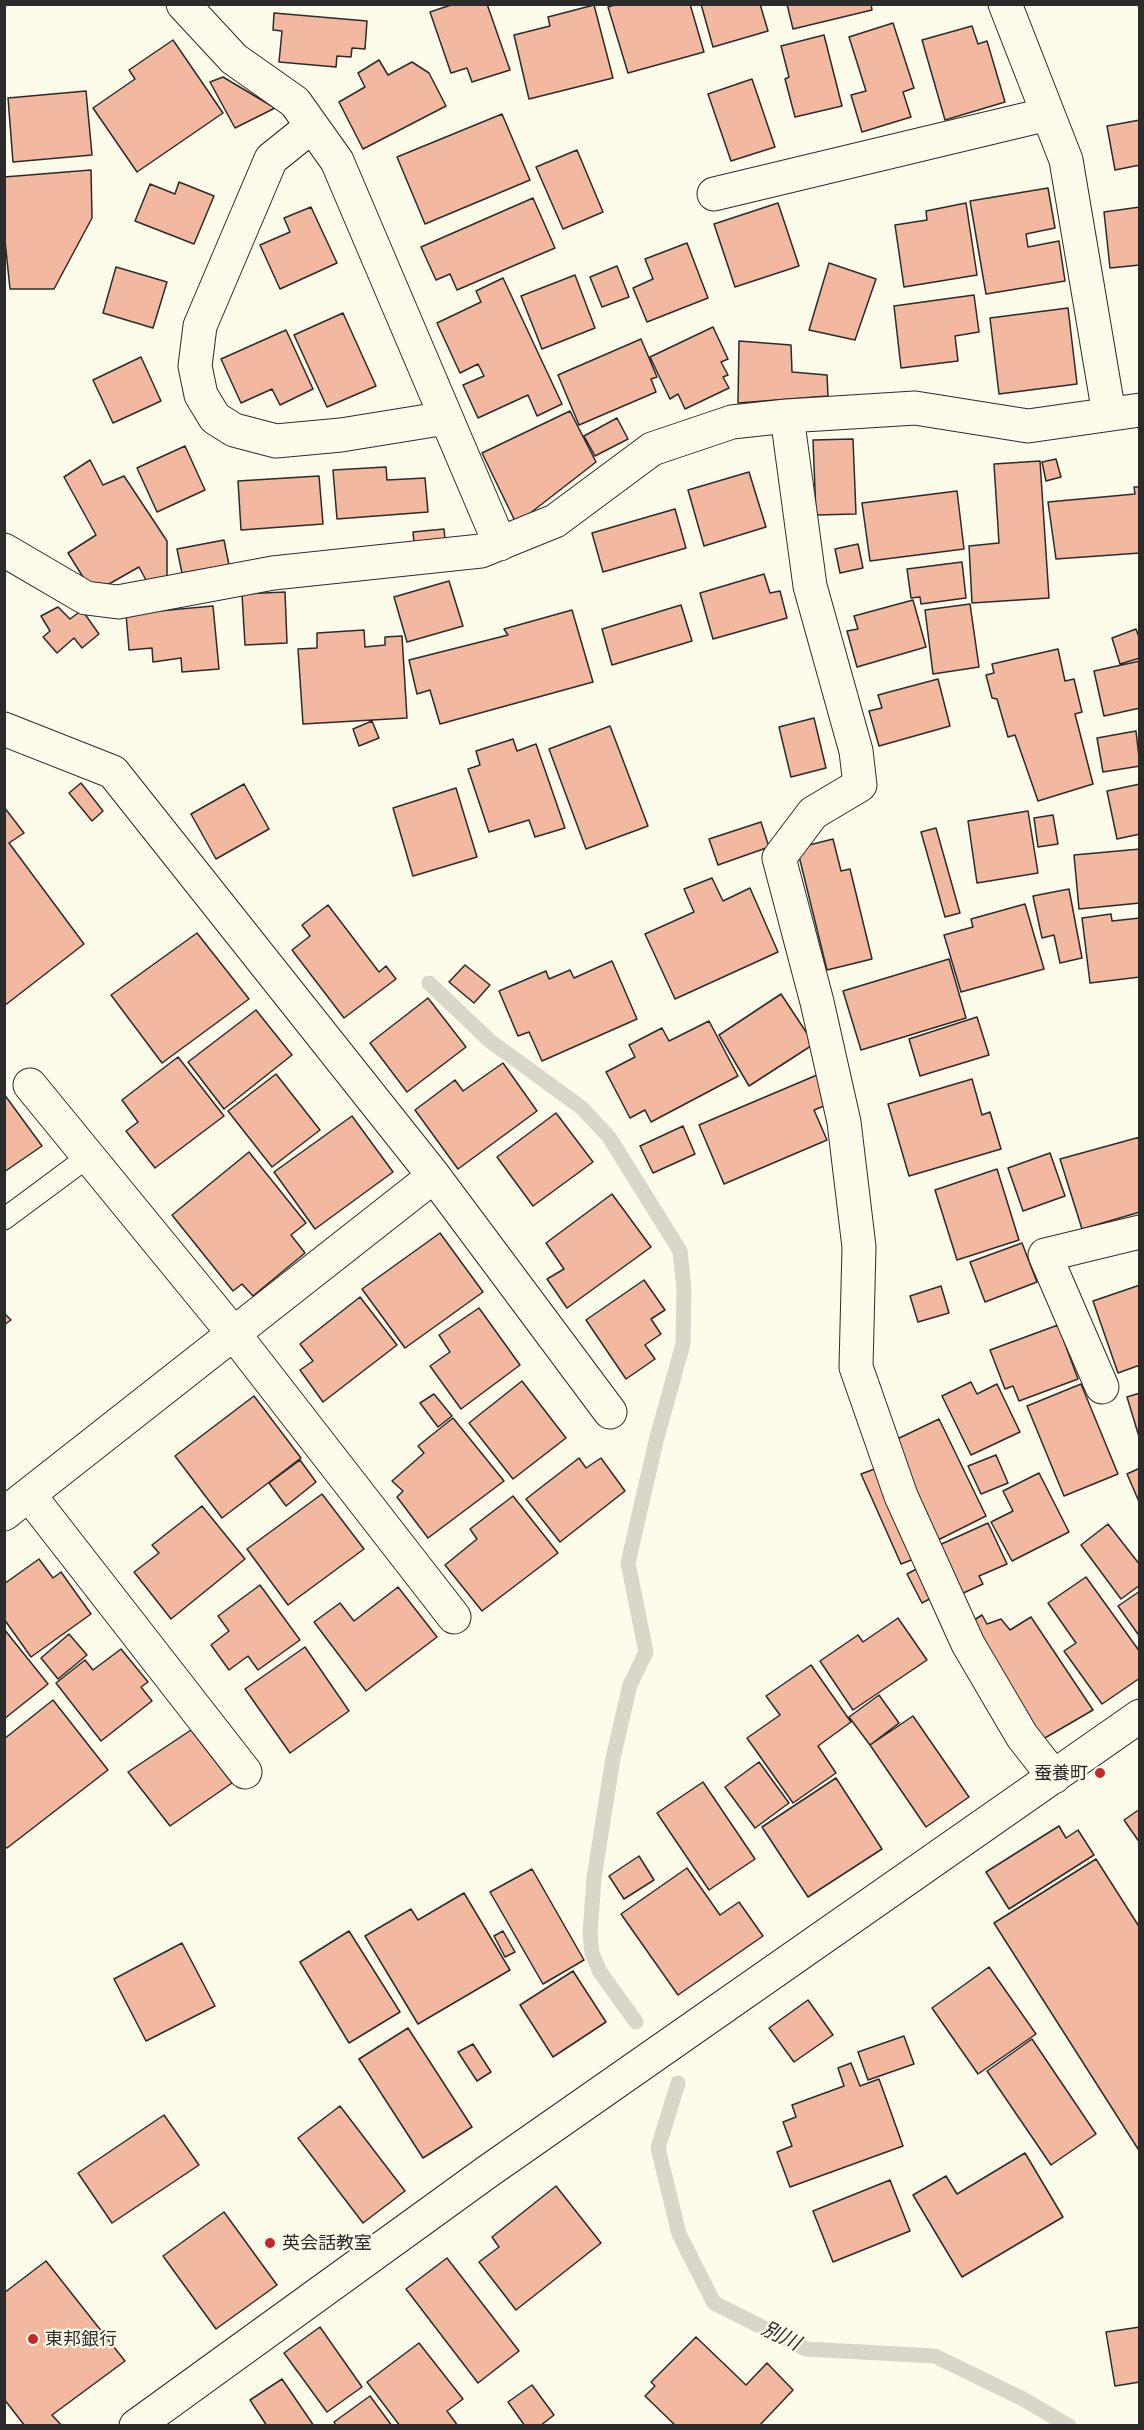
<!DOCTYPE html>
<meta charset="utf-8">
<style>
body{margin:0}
#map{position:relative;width:1144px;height:2430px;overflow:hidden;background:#fdfbea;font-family:"Asap Condensed",sans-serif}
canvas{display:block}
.frame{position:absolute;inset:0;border:6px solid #2b2b2b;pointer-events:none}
</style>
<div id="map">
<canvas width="1144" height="2430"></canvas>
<div class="frame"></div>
</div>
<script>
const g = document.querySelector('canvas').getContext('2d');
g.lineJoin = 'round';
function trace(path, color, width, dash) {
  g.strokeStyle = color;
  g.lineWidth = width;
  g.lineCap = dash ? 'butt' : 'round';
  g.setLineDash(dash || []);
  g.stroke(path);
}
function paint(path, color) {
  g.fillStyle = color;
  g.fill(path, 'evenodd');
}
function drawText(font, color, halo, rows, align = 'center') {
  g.font = font + ' "Asap Condensed","Noto Sans JP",sans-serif';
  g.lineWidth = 4.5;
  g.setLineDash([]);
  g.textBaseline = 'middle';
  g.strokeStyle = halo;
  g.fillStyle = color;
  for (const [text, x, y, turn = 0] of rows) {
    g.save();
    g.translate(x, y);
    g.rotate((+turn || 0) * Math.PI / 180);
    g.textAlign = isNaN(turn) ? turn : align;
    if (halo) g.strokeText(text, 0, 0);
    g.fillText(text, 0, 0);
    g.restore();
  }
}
trace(new Path2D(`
 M429,983L490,1041L582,1108L609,1137L680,1251L684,1288L683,1344L656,1441L628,1563L646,1652L630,1685L613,1758L594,1878L590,1934L592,1953L600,1972L636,2022
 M678,2083L658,2148L679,2234L714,2303L806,2349L935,2356L1023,2399L1069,2426`), '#d8d7c9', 15);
const building = new Path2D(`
 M454,4H487L510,70L472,82L467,68L451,73L430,12Z
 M618,4H690L704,52L628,73L608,7Z
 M701,4H760L768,31L713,47Z
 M787,4H871L872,10L793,29Z
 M594,5L613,78L529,99L514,35L550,26L548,17Z
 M274,13L367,21L365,49L352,48L351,57L337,56L336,67L279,62L282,31L273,30Z
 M893,23L914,88L903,92L911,117L862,132L851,95L866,91L849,37Z
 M972,26L978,44L987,41L1005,102L945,120L922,40Z
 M824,35L842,106L795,117L785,79L789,77L781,46Z
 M173,40L223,113L137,172L93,108L135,79L129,70Z
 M379,60L388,75L412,62L429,73L446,106L363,149L339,102L365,87L358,73Z
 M223,77L275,108L235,128L210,82Z
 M752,79L775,147L731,161L708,94Z
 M86,91L92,155L13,162L8,98Z
 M502,114L530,180L425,224L397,157Z
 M1140,120V165L1115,170L1107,126Z
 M577,150L603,212L563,229L536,167Z
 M91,170L92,218L54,289H10L4,231V177Z
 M179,182L214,196L194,244L135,221L150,184L175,194Z
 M1048,188L1055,228L1026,234L1028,247L1059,241L1065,281L986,294L970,201Z
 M533,198L555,248L457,290L450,274L436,280L421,247Z
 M778,203L799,266L735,287L714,224Z
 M966,203L977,275L904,287L895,225L927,220L926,211Z
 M311,207L337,263L280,289L260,245L290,232L284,218Z
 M1140,207V265L1110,268L1104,212Z
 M687,243L708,298L647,322L633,288L653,279L645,259Z
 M829,263L876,279L855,340L809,330Z
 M617,266L629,297L602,307L590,277Z
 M116,267L167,282L153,328L103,313Z
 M575,275L595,328L542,349L521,296Z
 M503,278L562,404L537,416L528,395L478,418L463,385L484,376L478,364L460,373L437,323L481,302L476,291Z
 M974,295L979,332L955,336L958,361L901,368L894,306Z
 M1068,308L1077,384L999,394L990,318Z
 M343,313L376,386L327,407L294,335Z
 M713,327L728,359L721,362L728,375L723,377L729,388L685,409L678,394L670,399L650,357Z
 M286,330L313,389L280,405L272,389L241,403L221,359Z
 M641,339L657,377L651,379L656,392L579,425L558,375Z
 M739,341L791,345L792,372L827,375L828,396L738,403Z
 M141,357L161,401L113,423L93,380Z
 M570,411L596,462L520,521L514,519L482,453Z
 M617,418L628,439L595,456L584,436Z
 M853,439L856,514L816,515L813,440Z
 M185,446L205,490L157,512L137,468Z
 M1056,459L1061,477L1046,481L1042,462Z
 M90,460L103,485L124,476L167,541V579L147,582L139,567L93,593L68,553L96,535L64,477Z
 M1040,461L1049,598L972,603L969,546L999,543L994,464Z
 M386,467L387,480L425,478L428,512L337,519L333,470Z
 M749,472L766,527L704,546L688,490Z
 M319,476L323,524L241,530L238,481Z
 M1134,487H1140V553L1056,559L1048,502L1135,494Z
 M957,491L964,549L870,561L862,503Z
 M675,509L686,548L603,572L592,533Z
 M444,529L446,550L415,553L413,532Z
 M224,540L229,565L182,573L177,549Z
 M858,544L863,568L840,573L835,549Z
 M962,562L966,598L921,604L920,597L911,598L907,569Z
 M764,574L770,593L780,591L787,618L713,639L700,593Z
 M449,581L463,626L407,642L394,597Z
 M285,592L287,643L245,645L242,594Z
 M913,600L926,647L857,667L847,631L858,629L854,616Z
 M970,604L979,667L933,674L925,610Z
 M681,605L692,641L612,665L602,629Z
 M213,606L219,669L182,672L181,658L153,662L152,648L129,650L126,614Z
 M58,607L70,619L82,610L99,634L82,648L74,638L57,653L43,637L50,631L41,616Z
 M572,610L593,682L440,724L430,690L417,694L409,660L508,635L504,629Z
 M1136,629L1140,640V658L1120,664L1112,638Z
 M364,630L365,647L385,645V637L402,636L407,718L303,724L298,649L317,648V633Z
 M1058,649L1065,681L1074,679L1082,712L1075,714L1093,784L1038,801L1015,735L1008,737L997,699L992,698L986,675L994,673L992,664Z
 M1140,661V708L1104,716L1094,671Z
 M938,679L950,726L879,746L869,711L882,708L878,695Z
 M814,718L826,768L791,777L779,727Z
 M372,721L379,738L359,746L353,729Z
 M610,726L648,826L586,849L549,749Z
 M1136,731L1140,766L1103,772L1097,738Z
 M513,739L517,751L536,744L565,828L535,837L529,820L489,832L468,769L480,765L476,751Z
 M81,783L103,811L92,821L69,793Z
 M244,784L269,829L216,859L191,814Z
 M1140,784V834L1117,839L1107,791Z
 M456,788L477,857L413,876L393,808Z
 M4,807L24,833L9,843L84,944L4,1006Z
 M1028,811L1038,873L977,883L968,821Z
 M1053,815L1058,844L1038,847L1034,818Z
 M761,822L769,847L718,865L709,839Z
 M936,828L960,913L945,917L921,832Z
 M833,839L841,871L850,869L872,959L827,970L797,848Z
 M1140,849V903L1079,909L1074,855Z
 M712,878L723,901L750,888L778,952L675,999L645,934L694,912L684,889Z
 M1069,889L1082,958L1060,963L1054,935L1042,938L1033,896Z
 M1025,904L1044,969L961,992L944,935L973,927L971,919Z
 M328,905L379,972L386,966L396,979L344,1018L292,950L310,936L302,925Z
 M1111,914L1112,921L1140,918V977L1090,983L1082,918Z
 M197,933L249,999L162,1063L111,995Z
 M949,959L966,1018L861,1050L843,991Z
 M612,961L637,1019L542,1061L529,1032L518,1036L499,991L546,971L549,979L570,970L574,978Z
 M465,965L490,985L474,1003L449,982Z
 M781,994L814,1044L749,1086L719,1035Z
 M428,998L466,1047L407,1092L370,1043Z
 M256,1010L292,1055L224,1109L188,1062Z
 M977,1017L989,1055L920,1076L909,1039Z
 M709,1021L738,1076L651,1122L645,1110L630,1118L606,1072L635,1057L629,1045L662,1028L669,1041Z
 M178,1057L224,1116L155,1168L126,1131L138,1122L122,1100Z
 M503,1063L537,1111L458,1169L415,1110L455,1080L463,1091Z
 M276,1074L320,1130L272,1167L228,1111Z
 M817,1075L829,1104L814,1110L827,1140L724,1184L699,1125Z
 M972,1079L982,1115L990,1112L1001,1149L909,1176L888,1104Z
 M4,1094L42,1146L4,1172Z
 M556,1113L593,1162L533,1206L497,1157Z
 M352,1116L393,1172L315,1229L274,1172Z
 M683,1126L695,1154L653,1173L640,1146Z
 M1140,1137V1212L1082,1229L1060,1159Z
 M249,1152L306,1223L291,1235L305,1253L253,1296L242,1284L233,1291L172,1215Z
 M1050,1153L1065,1196L1023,1211L1008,1168Z
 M997,1169L1019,1240L957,1260L935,1190Z
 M612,1194L651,1247L567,1308L547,1279L564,1269L546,1243Z
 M440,1233L483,1292L405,1348L362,1289Z
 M1022,1243L1037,1282L985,1302L970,1262Z
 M644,1280L665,1310L651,1319L661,1334L645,1345L655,1359L626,1379L586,1320Z
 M1140,1285V1365L1118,1373L1093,1301Z
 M941,1286L949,1313L918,1322L910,1296Z
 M360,1297L397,1345L323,1402L300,1370L313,1361L300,1344Z
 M479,1308L520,1365L461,1409L430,1366L450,1352L439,1335Z
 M4,1313L11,1320L4,1325Z
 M1058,1325L1078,1379L1019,1401L1013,1386L1005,1389L990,1350Z
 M522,1381L566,1438L513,1479L469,1423Z
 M971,1382L977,1394L997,1384L1020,1432L971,1455L942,1396Z
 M1081,1384L1118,1474L1064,1496L1027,1406Z
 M1140,1393V1440L1127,1397Z
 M434,1394L452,1416L438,1427L420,1403Z
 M254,1396L301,1458L222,1518L175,1456Z
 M453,1418L504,1481L428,1538L397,1497L403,1491L392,1481L424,1453L418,1446Z
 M939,1419L986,1516L938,1540L891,1442Z
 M996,1455L1008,1483L981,1494L968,1466Z
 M579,1458L586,1468L601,1458L625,1491L560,1542L526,1499Z
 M300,1460L316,1482L286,1506L269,1483Z
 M880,1467L919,1557L901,1564L861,1474Z
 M1140,1468V1504L1127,1474Z
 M1039,1473L1069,1532L1012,1561L991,1522L1013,1511L1003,1491Z
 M322,1494L364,1549L288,1605L247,1549Z
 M513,1496L558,1553L482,1611L445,1565L477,1539L470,1529Z
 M202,1506L245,1559L171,1619L134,1572L159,1553L152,1545Z
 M988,1523L1007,1564L979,1576L983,1584L959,1595L937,1546Z
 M1108,1524L1140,1565V1585L1121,1599L1081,1545Z
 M39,1559L53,1578L61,1572L91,1614L31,1657L4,1619V1584Z
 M922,1566L937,1595L922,1603L907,1574Z
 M1086,1577L1140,1652V1678L1102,1704L1064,1651L1076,1643L1048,1603Z
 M260,1585L300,1640L258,1670L248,1656L229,1670L211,1645L229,1631L218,1616Z
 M398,1587L437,1637L366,1691L314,1622L340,1603L354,1621Z
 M1140,1591V1637L1118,1606Z
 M982,1615L987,1624L1001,1619L1010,1630L1031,1617L1093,1710L1038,1742L968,1624Z
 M898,1618L927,1660L853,1710L820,1661L858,1635L863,1642Z
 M4,1629L48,1684L4,1719Z
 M69,1634L87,1655L58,1679L41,1658Z
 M305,1647L349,1711L290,1753L245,1689Z
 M121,1649L148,1682L141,1687L152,1701L101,1741L56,1683L85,1660L93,1670Z
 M811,1665L851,1722L818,1746L836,1773L793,1803L747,1738L780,1715L766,1696Z
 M879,1695L899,1723L870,1745L849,1717Z
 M53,1700L108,1770L7,1848L4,1846V1739Z
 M913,1716L969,1797L926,1827L870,1745Z
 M191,1730L232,1783L170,1826L128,1772Z
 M759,1762L789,1803L755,1828L725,1787Z
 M836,1778L882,1849L808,1897L762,1827Z
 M703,1782L755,1859L709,1890L657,1813Z
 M1140,1809V1843L1124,1820Z
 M1059,1826L1066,1838L1078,1830L1094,1855L1009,1909L986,1872Z
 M639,1856L654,1880L624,1899L609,1876Z
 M1096,1859L1140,1928V2152L994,1923Z
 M687,1868L720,1915L739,1902L763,1936L678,1995L621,1914Z
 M532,1869L584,1960L543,1984L490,1892Z
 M464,1893L510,1970L418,2024L365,1936L411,1909L418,1920Z
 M349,1931L400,2012L349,2043L300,1962Z
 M503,1931L515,1952L505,1957L494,1936Z
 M182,1943L215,2006L146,2041L114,1979Z
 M989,1967L1036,2034L978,2074L932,2008Z
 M573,1971L606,2022L553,2057L520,2005Z
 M808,2000L833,2035L794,2062L769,2028Z
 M408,2028L472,2127L423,2158L359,2059Z
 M904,2036L914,2064L868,2080L858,2052Z
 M1032,2039L1096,2134L1051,2165L987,2071Z
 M473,2044L491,2072L477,2081L458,2052Z
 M851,2063L860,2086L879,2079L903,2146L790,2187L777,2152L792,2146L783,2122L796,2117L792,2105L844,2086L838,2068Z
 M340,2106L405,2191L363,2223L298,2138Z
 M164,2115L199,2165L112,2223L78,2173Z
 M1025,2153L1063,2217L962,2277L913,2195L946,2176L957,2194Z
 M890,2180L910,2231L833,2262L813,2211Z
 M556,2186L601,2243L516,2310L479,2262L499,2247L492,2237Z
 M224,2212L277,2285L216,2329L163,2256Z
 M447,2258L519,2351L478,2383L406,2289Z
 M46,2261L125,2361L52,2415L62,2426H25L4,2399V2293Z
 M320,2327L362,2387L327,2412L284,2353Z
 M1140,2327V2382L1115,2386L1106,2332Z
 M696,2337L746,2385L767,2363L793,2390L759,2426H676L645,2396L655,2386L651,2382Z
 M419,2343L463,2399L447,2411L458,2426H400L367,2382Z
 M282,2379L314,2426H267L250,2400Z
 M532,2385L554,2415L540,2426H525L508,2402Z
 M370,2396L392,2426H336L334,2422Z`);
paint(building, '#f2b8a0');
trace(building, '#2b2b2b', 1.5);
const service = new Path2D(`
 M4,1219L89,1156`);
const minor = new Path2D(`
 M183,4L234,59L295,102L337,161L500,544
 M1005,4L1066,160L1109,414
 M312,126L271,159L200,326L195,366L201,395L215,418L234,430L276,441L341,435L446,418
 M714,194L1048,114
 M787,416L810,586L856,751L860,785L813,813L779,858L817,1002L844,1122L859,1247L856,1367L901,1496L968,1644L1022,1736L1054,1777
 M4,550L86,598L118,602L273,573L481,551L555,521L652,449L732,422L787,416L915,408L1028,426L1140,410
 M4,729L113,772L434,1176L610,1412
 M30,1085L234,1334L454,1617
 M1102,1387L1045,1255L1140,1232
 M30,1496L245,1772
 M4,1514L434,1176
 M136,2426L487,2172L1140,1716`);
trace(service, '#2b2b2b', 23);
trace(minor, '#2b2b2b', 35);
trace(service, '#fdfbea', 21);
trace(minor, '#fdfbea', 33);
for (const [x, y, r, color] of [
 [1100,1773,6,"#c62828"],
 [270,2243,6,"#c62828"],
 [33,2339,6,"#c62828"]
]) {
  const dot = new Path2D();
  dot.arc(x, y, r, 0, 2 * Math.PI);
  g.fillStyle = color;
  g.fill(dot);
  trace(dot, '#fdfbea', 2);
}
drawText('18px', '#2b2b2b', '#fdfbea', [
 ["蚕養町",1088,1773,"right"],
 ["英会話教室",282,2243],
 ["東邦銀行",45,2339]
], 'left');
drawText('italic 20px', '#2b2b2b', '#fdfbea', [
 ["別川",781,2336,26]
]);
</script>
